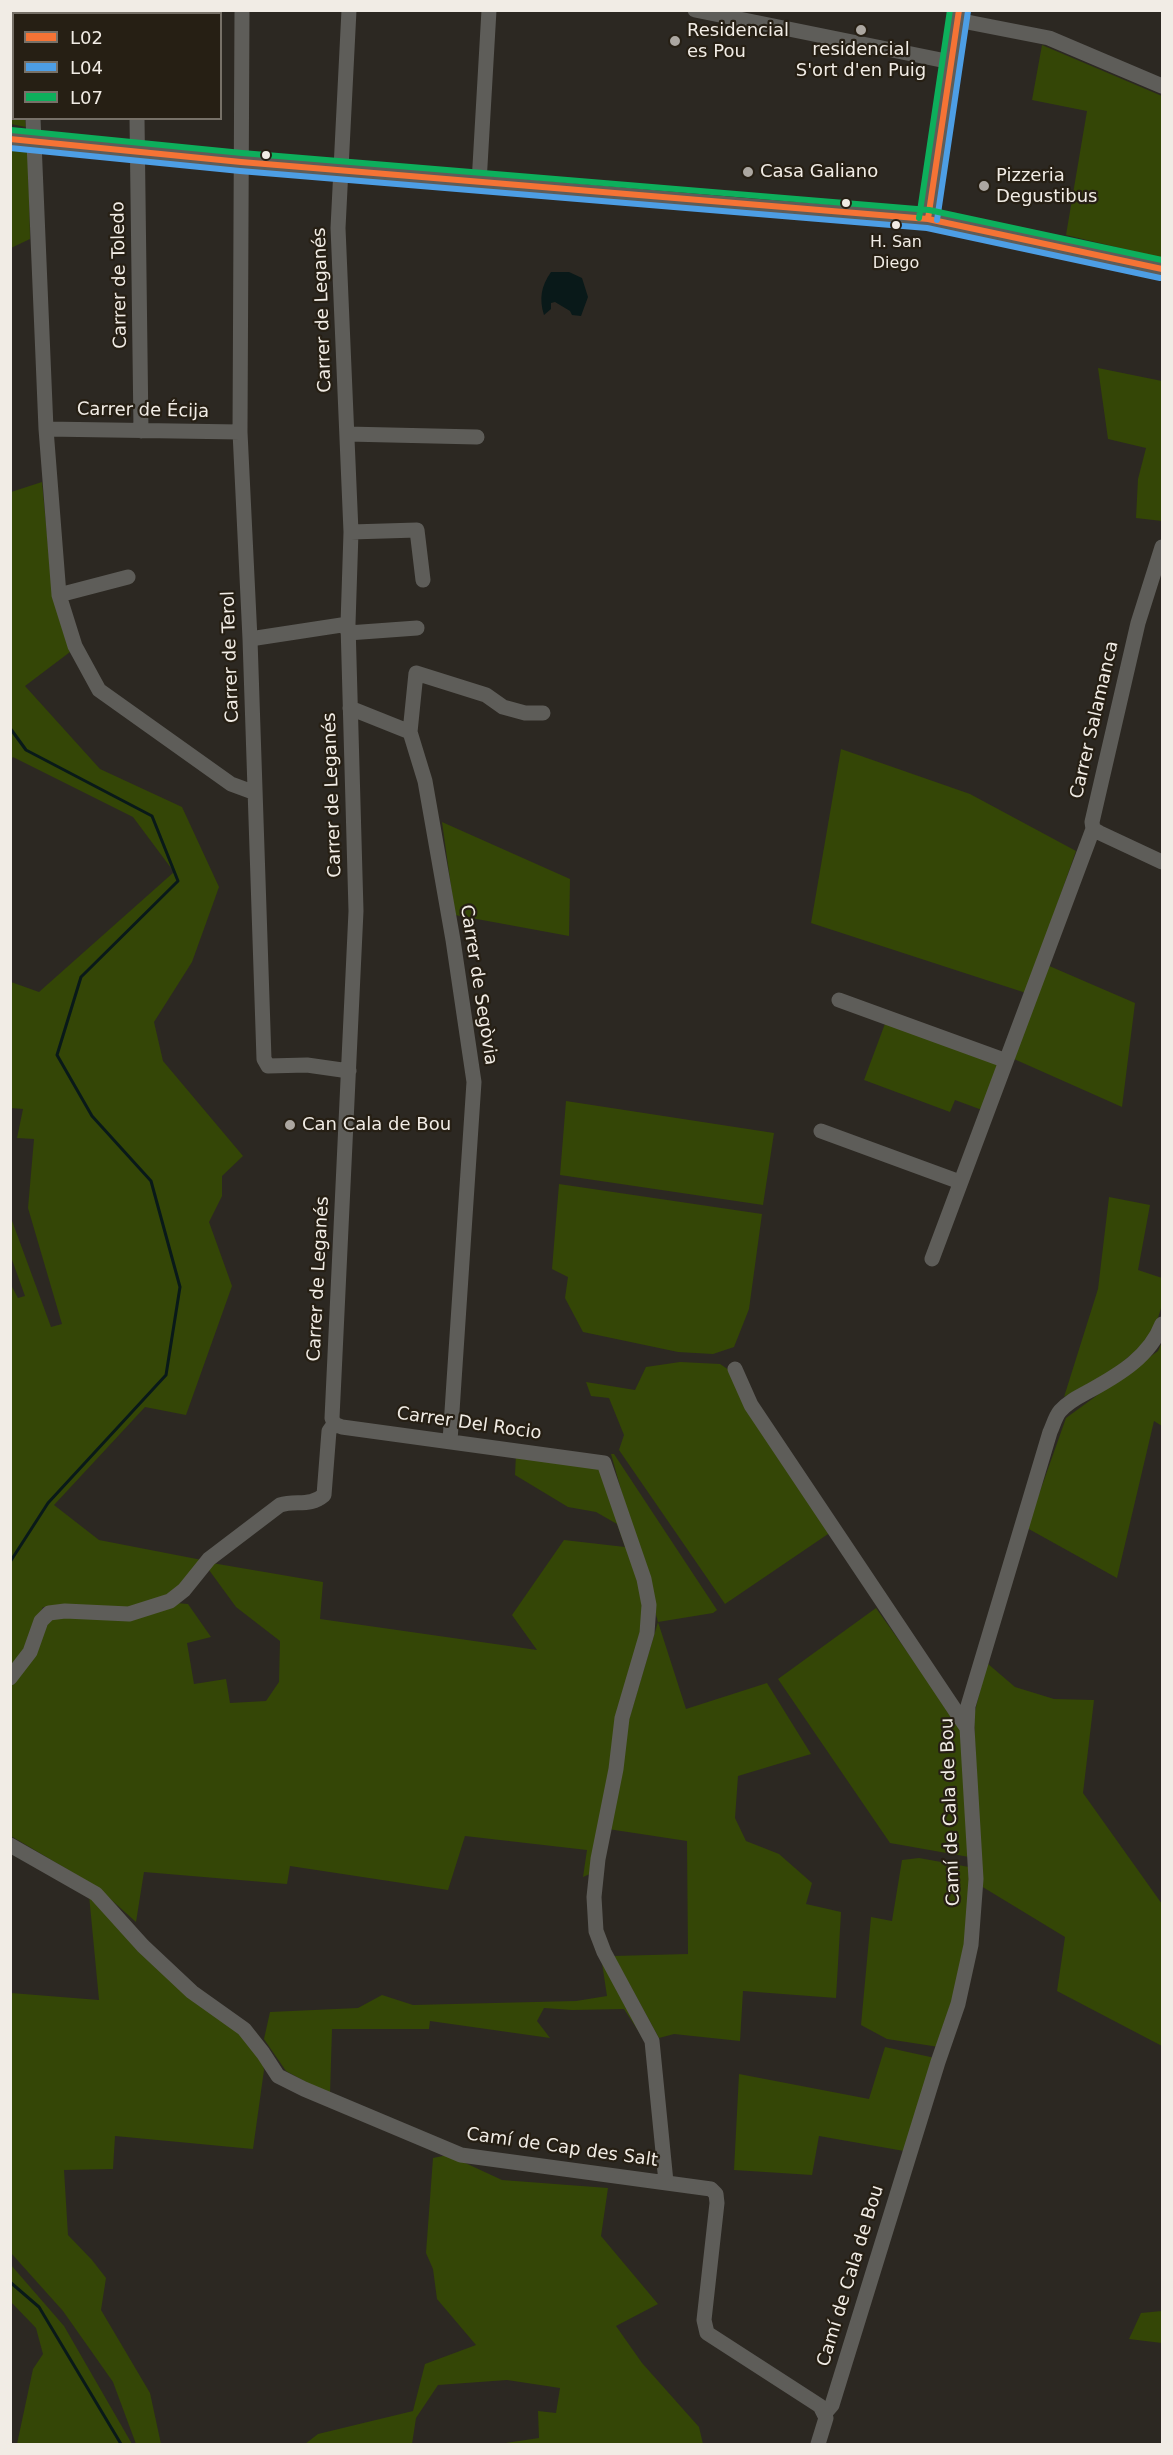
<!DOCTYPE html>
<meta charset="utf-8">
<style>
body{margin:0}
#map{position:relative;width:1173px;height:2455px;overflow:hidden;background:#2c2822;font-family:"DejaVu Sans",sans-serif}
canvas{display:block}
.frame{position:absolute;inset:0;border:12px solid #f1ece5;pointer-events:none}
.legend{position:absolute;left:12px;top:12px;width:210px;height:108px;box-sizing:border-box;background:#261f14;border:2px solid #777168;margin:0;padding:8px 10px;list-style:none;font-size:18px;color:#f1ece5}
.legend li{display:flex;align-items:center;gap:12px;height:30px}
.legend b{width:30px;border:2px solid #777168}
</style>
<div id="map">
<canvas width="1173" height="2455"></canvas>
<div class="frame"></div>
<ul class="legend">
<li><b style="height:8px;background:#f57335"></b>L02</li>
<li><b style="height:8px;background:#4d9ee5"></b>L04</li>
<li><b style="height:8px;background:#0daf5c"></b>L07</li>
</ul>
</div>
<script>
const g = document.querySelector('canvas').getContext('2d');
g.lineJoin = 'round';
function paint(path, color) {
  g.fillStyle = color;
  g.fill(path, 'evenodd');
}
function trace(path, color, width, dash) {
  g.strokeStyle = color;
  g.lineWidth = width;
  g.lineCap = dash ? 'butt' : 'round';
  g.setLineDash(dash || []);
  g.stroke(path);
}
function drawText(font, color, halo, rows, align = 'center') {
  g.font = font + ' "DejaVu Sans",sans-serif';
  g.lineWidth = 4.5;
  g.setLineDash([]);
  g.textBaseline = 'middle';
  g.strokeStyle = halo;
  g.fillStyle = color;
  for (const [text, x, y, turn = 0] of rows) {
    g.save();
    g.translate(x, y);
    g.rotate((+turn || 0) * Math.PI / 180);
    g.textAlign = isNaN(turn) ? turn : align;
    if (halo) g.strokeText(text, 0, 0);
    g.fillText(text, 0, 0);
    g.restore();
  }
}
paint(new Path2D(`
 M11,11H18V13L14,14V118L25,119L26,127L11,124Z
 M1042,45L1162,96V258L1066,235L1087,111L1032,100Z
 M10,148L28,152L30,239L11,248Z
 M1098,368L1162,381V521L1136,518L1138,479L1146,448L1108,439Z
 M42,482L53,598L70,652L25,686L100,769L182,807L219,887L192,962L154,1022L163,1061L243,1156L222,1176V1196L209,1222L232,1286L186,1415L145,1407L54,1505L99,1540L202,1560C195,1568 189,1579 182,1586C148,1617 85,1608 43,1607L20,1657L11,1670V1285L18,1298L25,1296L11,1257V1218L51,1327L62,1324L28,1208L34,1139L17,1138L23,1109L11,1108V982L39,992L174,872L133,817L13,757L11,759V492Z
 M841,749L970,794L1076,851L1026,993L811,923Z
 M442,822L570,879L569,936L455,915Z
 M1047,965L1135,1003L1122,1107L1014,1059Z
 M886,1021L999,1063L982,1110L955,1100L950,1112L864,1080Z
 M566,1101L774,1133L763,1205L560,1175Z
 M559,1184L762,1214L749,1309L734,1347L713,1354L678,1352L583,1332L565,1298L568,1277L552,1269Z
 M1109,1197L1150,1205L1138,1270L1162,1278V1305L1152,1337L1113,1370L1064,1397L1098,1289Z
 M1162,1342V1426L1154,1421L1117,1578L1027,1528L1066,1418L1158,1351Z
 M680,1362L720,1364L732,1372L831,1532L725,1604L619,1450L624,1435L609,1398L591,1396L586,1382L635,1390L646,1367Z
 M516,1454L601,1467L639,1571L644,1631L592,1873L583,1877L587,1850L465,1836L448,1890L290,1866L287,1884L144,1872L136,1922L97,1887L11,1836L10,1688L42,1629L52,1618L176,1603L188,1604L211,1637L187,1643L194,1684L226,1679L230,1703L266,1701L279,1682L280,1641L236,1607L209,1570L212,1563L323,1582L320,1619L537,1650L512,1615L564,1540L625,1547L617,1524L596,1512L568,1507L515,1475Z
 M611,1454H614L717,1610L713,1613L658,1622L686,1709L767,1683L811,1754L738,1776L735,1818L746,1841L779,1854L812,1883L806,1904L841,1912L836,1998L743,1991L740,2041L674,2034L659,2038L614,1956L688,1954L687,1841L608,1829L627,1726L658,1622Z
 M876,1608L962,1729L969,1857L890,1843L778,1679Z
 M987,1663L1015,1687L1054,1699L1094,1700L1083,1793L1162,1904V2046L1057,1991L1065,1937L981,1886L974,1715Z
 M919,1858L969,1867L972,1875L967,1943L939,2047L887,2039L861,2025L871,1917L892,1921L902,1860Z
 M89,1895L237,2029L262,2056L264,2070L253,2149L115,2136L113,2169L64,2170L68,2235L92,2260L106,2278L101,2310L150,2393L161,2444H136L113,2382L63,2311L11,2253V1993L99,2000Z
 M601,1956L643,2038L624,2009L572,2010L544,2008L537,2021L550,2038L430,2021L429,2029H332L330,2095L286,2071L264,2039L270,2012L358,2008L382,1995L413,2005L576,2001L607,1996Z
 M885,2047L935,2058L904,2151L819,2136L812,2175L734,2170L739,2074L869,2099Z
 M448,2155L502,2180L608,2188L601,2236L658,2304L616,2326L642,2363L699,2427L703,2444H499L539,2438L538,2411L556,2413L560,2388L507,2380L438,2385L416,2418L412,2444H305L318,2434L413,2411L425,2364L476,2345L437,2299L433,2269L426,2253L433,2158Z
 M11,2265L64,2326L132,2444H17L33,2369L43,2354L36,2328L11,2302Z
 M1162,2311V2343L1129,2339L1141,2313Z`), '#344606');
paint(new Path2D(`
 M551,272H569L582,278L588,297L581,316L572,315L570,311L555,302L551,303V309L544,315C539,299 541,286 551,272Z`), '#091919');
trace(new Path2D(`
 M10,728L26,750L152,816L178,881L81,977L57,1055L92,1116L151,1181L180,1287L166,1375L48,1503L10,1562
 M10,2282L39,2307L121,2444`), '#091919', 3);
trace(new Path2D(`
 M25,10V14
 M133,10V14
 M242,10L240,432L250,639L264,1059L268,1066L307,1065L349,1071
 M349,10L338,228L351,532L348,624L356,911L332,1418L334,1424L342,1427L604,1463L644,1579L649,1605L647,1633L622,1718L616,1769L598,1859L594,1897L596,1931L604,1952L652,2041L666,2182
 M695,10L951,62
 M957,20L1049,38L1162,86
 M33,118L46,429L59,595L75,646L99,690L231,784L250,791H255
 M137,118L141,431
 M10,139L241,162L752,206L928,219L1162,269
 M479,183L489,10
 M928,219L959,10
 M46,429L240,432
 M347,434L477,437
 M351,532L417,530L423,580
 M1162,547L1138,623L1092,822L1093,829L1100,833L1162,862
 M59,595L128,577
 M348,633L417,628
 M250,639L348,624
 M350,708L410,732
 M839,1000L1004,1060
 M821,1131L960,1182
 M932,1259L1093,829
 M735,1369L751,1405L967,1728
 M450,1441L474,1082L453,940L425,781L410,732L416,673L486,695L503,707L525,713H543
 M10,1678L30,1652L41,1621L49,1613L65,1611L129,1614L170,1601L184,1590L209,1559L280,1505C296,1500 310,1507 324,1495L329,1431L334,1424
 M10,1845L96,1894L143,1946L192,1992L244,2029L263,2053L278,2076L304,2089L461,2155L711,2189L716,2194L717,2203L704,2320L707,2333L820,2406L826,2418L818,2444
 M825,2413L832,2405L938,2062L958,2004L971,1945L976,1879L967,1728L968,1706L1050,1432C1053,1426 1055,1417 1060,1411C1069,1401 1080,1396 1091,1390C1120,1374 1150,1356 1162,1324`), '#5e5d59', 15);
trace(new Path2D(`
 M10,139L241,162L928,219L1162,269
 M928,219L959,10`), '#f57335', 6);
trace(new Path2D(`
 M10,148L240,171L927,228L1160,278
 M937,220L968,11`), '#4d9ee5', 6);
trace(new Path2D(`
 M11,130L242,153L929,210L1162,260
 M919,218L950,10`), '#0daf5c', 6);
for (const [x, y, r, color] of [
 [861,30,6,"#aca7a1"],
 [675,41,6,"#aca7a1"],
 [266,155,5,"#f1ece5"],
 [748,172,6,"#aca7a1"],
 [984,186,6,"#aca7a1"],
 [846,203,5,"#f1ece5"],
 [896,225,5,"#f1ece5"],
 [290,1125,6,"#aca7a1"]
]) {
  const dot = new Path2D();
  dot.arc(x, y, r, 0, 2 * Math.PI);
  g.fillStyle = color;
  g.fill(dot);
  trace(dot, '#261f14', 2);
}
drawText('16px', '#f1ece5', '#261f14', [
 ["H. San",896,243],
 ["Diego",896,264]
]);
drawText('18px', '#f1ece5', '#261f14', [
 ["Residencial",687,31],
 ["es Pou",687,52],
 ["residencial",861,50,"center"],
 ["S'ort d'en Puig",861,71,"center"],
 ["Casa Galiano",760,172],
 ["Pizzeria",996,176],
 ["Degustibus",996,197],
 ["Can Cala de Bou",302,1125]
], 'left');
drawText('18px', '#f1ece5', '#261f14', [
 ["Carrer de Toledo",120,275,-91],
 ["Carrer de Leganés",323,310,-92],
 ["Carrer de Écija",143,411,1],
 ["Carrer de Terol",231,657,-92],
 ["Carrer Salamanca",1095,720,-77],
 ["Carrer de Leganés",333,795,-92],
 ["Carrer de Segòvia",478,985,81],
 ["Carrer de Leganés",319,1279,-87],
 ["Carrer Del Rocio",469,1424,8],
 ["Camí de Cala de Bou",951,1812,-92],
 ["Camí de Cap des Salt",562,2148,8],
 ["Camí de Cala de Bou",851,2276,-73]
]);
</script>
